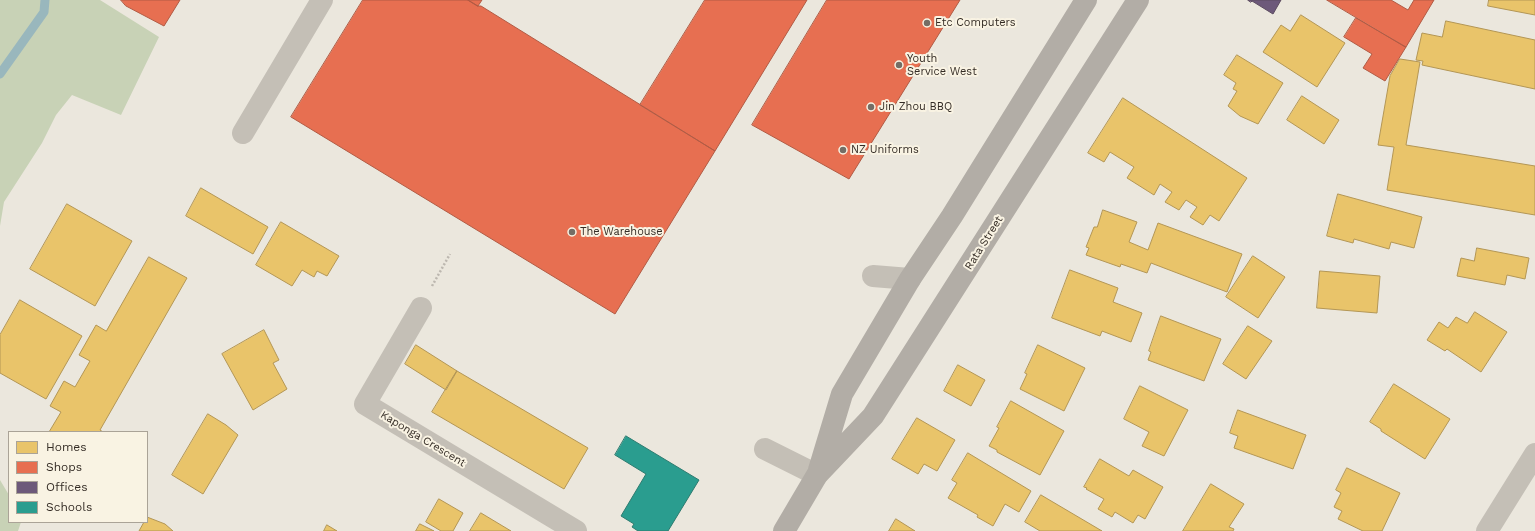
<!DOCTYPE html>
<style>
body{margin:0}
#map{position:relative;width:1535px;height:531px;overflow:hidden;background:#ebe7dd;font-family:"Work Sans",sans-serif}
canvas{display:block}
.legend{position:absolute;left:8px;top:431px;width:140px;height:92px;box-sizing:border-box;background:#f9f3e3;border:1px solid #aaa397;margin:0;padding:5px 7px;list-style:none;font-size:12px;color:#342c25}
.legend li{display:flex;align-items:center;gap:8px;height:20px}
.legend b{width:20px;border:1px solid #aaa397}
</style>
<div id="map">
<canvas width="1535" height="531"></canvas>
<ul class="legend">
<li><b style="height:11px;background:#e9c46a"></b>Homes</li>
<li><b style="height:11px;background:#e76f51"></b>Shops</li>
<li><b style="height:11px;background:#6d597a"></b>Offices</li>
<li><b style="height:11px;background:#2a9d8f"></b>Schools</li>
</ul>
</div>
<script>
const g = document.querySelector('canvas').getContext('2d');
g.lineJoin = 'round';
function paint(path, color) {
  g.fillStyle = color;
  g.fill(path, 'evenodd');
}
function trace(path, color, width, dash) {
  g.strokeStyle = color;
  g.lineWidth = width;
  g.lineCap = dash ? 'butt' : 'round';
  g.setLineDash(dash || []);
  g.stroke(path);
}
function drawText(font, color, halo, rows, align = 'center') {
  g.font = font + ' "Work Sans",sans-serif';
  g.lineWidth = 4;
  g.setLineDash([]);
  g.textBaseline = 'middle';
  g.strokeStyle = halo;
  g.fillStyle = color;
  for (const [text, x, y, turn = 0] of rows) {
    g.save();
    g.translate(x, y);
    g.rotate((+turn || 0) * Math.PI / 180);
    g.textAlign = isNaN(turn) ? turn : align;
    if (halo) g.strokeText(text, 0, 0);
    g.fillText(text, 0, 0);
    g.restore();
  }
}
paint(new Path2D(`
 M0,0H100L159,37L121,115L72,95L56,115L42,143L4,202L0,226Z
 M0,480L9,495V522H21L18,531H0Z`), '#c8d2b6');
const homes = new Path2D(`
 M1489,0H1535V15L1488,6Z
 M1301,15L1345,43L1317,87L1263,52L1281,25L1290,31Z
 M1446,21L1535,40V89L1422,65L1423,61L1416,60L1422,33L1442,37Z
 M1237,55L1283,83L1258,124L1240,116L1228,106L1237,91L1233,89L1236,83L1224,75Z
 M1400,59L1420,62L1406,145L1535,166V215L1387,190L1394,147L1378,145L1390,76Z
 M1302,96L1339,120L1324,144L1287,120Z
 M1123,98L1247,178L1219,221L1210,215L1203,225L1190,217L1197,207L1186,200L1179,210L1165,202L1172,192L1160,184L1154,195L1127,178L1134,167L1110,152L1104,162L1088,153Z
 M201,188L268,227L253,254L186,216Z
 M1338,194L1422,217L1414,248L1391,242L1389,249L1354,239L1353,243L1327,236Z
 M67,204L132,241L95,306L30,269Z
 M1103,210L1137,222L1129,242L1148,250L1158,223L1242,254L1227,292L1151,263L1147,273L1121,264L1120,267L1086,255L1089,248L1086,247L1094,227H1097Z
 M281,222L339,256L327,276L317,271L314,277L302,270L292,286L256,265Z
 M1477,248L1529,258L1525,279L1507,275L1505,285L1457,276L1461,258L1474,261Z
 M1253,256L1285,277L1258,318L1226,297Z
 M149,257L187,278L100,430L103,432H49L61,412L50,406L64,381L75,387L90,361L79,355L96,325L106,331Z
 M1070,270L1118,288L1113,302L1142,313L1131,342L1102,331L1100,336L1052,318Z
 M1320,271L1380,276L1377,313L1317,308Z
 M20,300L82,336L46,399L0,373V335Z
 M1475,312L1507,332L1481,372L1447,349L1445,351L1427,340L1439,322L1448,328L1456,317L1467,323Z
 M1161,316L1221,339L1204,381L1148,360L1151,352L1149,351Z
 M1248,326L1272,341L1246,379L1223,364Z
 M264,330L279,360L273,363L287,389L253,410L222,354Z
 M416,345L457,371L446,390L405,364Z
 M1038,345L1085,368L1064,411L1020,389L1027,374L1025,373Z
 M958,365L985,380L971,406L944,391Z
 M457,371L588,448L564,489L432,412Z
 M1394,384L1450,419L1425,459L1381,431V429L1370,422Z
 M1140,386L1188,410L1164,456L1142,446L1149,432L1124,419Z
 M1011,401L1064,431L1040,475L997,452V450L989,446L999,428L997,427Z
 M1238,410L1306,435L1293,469L1234,448L1238,436L1230,433Z
 M208,414L226,425L238,435L203,494L172,475Z
 M917,418L955,440L937,471L924,464L918,474L892,459Z
 M968,453L1031,491L1019,512L1005,504L993,526L977,517L978,515L948,498L957,483L952,480Z
 M1100,459L1129,476L1133,470L1163,487L1145,519L1138,515L1133,523L1115,512L1112,517L1098,509L1104,499L1086,489L1087,488L1084,487Z
 M1347,468L1400,493L1382,531H1363L1338,519L1342,511L1334,507L1341,493L1336,490Z
 M1211,484L1244,504L1229,527L1234,529L1233,531H1183Z
 M1041,495L1102,531H1040L1025,522Z
 M439,499L463,513L453,531H441L426,522Z
 M481,513L511,531H470Z
 M147,517L165,524L173,531H139L144,522H147Z
 M896,519L915,531H889Z
 M420,524L434,531H416Z
 M327,525L337,531H324Z`);
paint(homes, '#e9c46a');
trace(homes, '#b39655', 1);
const shops = new Path2D(`
 M121,0H180L164,26L126,6Z
 M363,0H468L478,6H481L715,151L615,314L291,117Z
 M468,0H482L478,6Z
 M705,0H807L715,151L640,105Z
 M827,0H960L849,179L752,125Z
 M1327,0H1391L1408,10L1414,0H1434L1406,47Z
 M1356,18L1406,47L1385,81L1363,68L1372,54L1344,37Z`);
paint(shops, '#e76f51');
trace(shops, '#b15b44', 1);
const offices = new Path2D(`
 M1248,0H1281L1273,14L1252,1L1251,2Z`);
paint(offices, '#6d597a');
trace(offices, '#5c4c60', 1);
const schools = new Path2D(`
 M626,436L699,480L668,531H638L632,527L634,524L621,516L646,474L615,455Z`);
paint(schools, '#2a9d8f');
trace(schools, '#2d7b6f', 1);
trace(new Path2D(`
 M0,74L44,12L45,0`), '#99b7bd', 9);
trace(new Path2D(`
 M432,286L450,254`), '#bcb7af', 2.5, [2, 2]);
trace(new Path2D(`
 M243,133L322,0
 M873,276L910,279
 M421,308L365,404L576,531
 M765,449L817,475
 M1487,531L1535,454`), '#c4bfb6', 22);
trace(new Path2D(`
 M819,470L842,394L910,279L952,216L1086,0
 M784,531L817,475L873,416L1138,0`), '#b2ada6', 22);
for (const [x, y, r, color] of [
 [927,23,4,"#746d65"],
 [899,65,4,"#746d65"],
 [871,107,4,"#746d65"],
 [843,150,4,"#746d65"],
 [572,232,4,"#746d65"]
]) {
  const dot = new Path2D();
  dot.arc(x, y, r, 0, 2 * Math.PI);
  g.fillStyle = color;
  g.fill(dot);
  trace(dot, '#f9f3e3', 1.5);
}
drawText('11px', '#342c25', '#f9f3e3', [
 ["Etc Computers",935,23],
 ["Youth",907,59],
 ["Service West",907,72],
 ["Jin Zhou BBQ",879,107],
 ["NZ Uniforms",851,150],
 ["The Warehouse",580,232]
], 'left');
drawText('11px', '#342c25', '#f9f3e3', [
 ["Rata Street",984,243,-58],
 ["Kaponga Crescent",423,439,31]
]);
</script>
